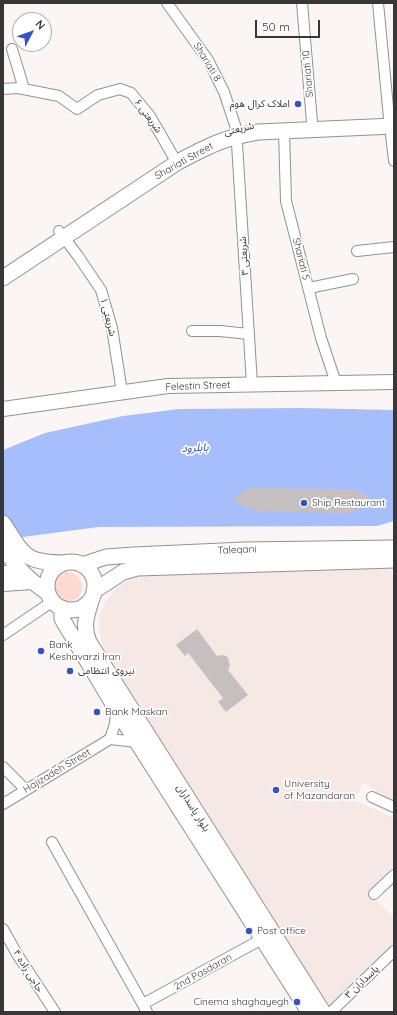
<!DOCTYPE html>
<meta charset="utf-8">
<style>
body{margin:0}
#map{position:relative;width:397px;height:1015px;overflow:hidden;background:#fbf5f5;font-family:Quicksand,sans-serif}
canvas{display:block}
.frame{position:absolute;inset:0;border:4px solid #383636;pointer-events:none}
.north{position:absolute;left:12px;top:12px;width:40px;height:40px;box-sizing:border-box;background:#fff;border:1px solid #afafaf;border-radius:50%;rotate:49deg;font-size:11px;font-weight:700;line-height:16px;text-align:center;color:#383636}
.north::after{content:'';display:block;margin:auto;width:14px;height:18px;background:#3553c4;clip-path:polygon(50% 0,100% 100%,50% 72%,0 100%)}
.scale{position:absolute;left:255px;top:20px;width:65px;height:18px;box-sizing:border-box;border:2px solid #383636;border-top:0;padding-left:5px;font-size:12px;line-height:14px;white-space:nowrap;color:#383636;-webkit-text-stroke:3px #fff;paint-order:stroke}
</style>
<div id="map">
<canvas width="397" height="1015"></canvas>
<div class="frame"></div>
<div class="north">N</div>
<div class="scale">50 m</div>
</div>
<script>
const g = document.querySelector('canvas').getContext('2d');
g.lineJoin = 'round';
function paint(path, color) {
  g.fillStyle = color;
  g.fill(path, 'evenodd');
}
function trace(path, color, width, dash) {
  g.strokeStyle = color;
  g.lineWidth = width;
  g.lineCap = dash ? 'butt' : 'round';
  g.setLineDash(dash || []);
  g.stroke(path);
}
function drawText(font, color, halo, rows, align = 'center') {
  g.font = font + ' Quicksand,"Noto Sans Arabic",sans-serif';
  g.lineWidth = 3.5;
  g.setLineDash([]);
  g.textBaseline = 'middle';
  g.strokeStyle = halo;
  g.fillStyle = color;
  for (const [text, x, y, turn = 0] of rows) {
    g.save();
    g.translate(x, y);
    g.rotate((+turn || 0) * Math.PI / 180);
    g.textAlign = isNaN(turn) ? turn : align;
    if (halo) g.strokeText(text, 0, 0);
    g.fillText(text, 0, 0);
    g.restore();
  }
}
paint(new Path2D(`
 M391,566L394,593V801L363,783L354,800L394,818V866L369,892L394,918V948L330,1007L103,648L99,627L100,615L106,601L115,589L136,575Z`), '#f6e8e5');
paint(new Path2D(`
 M52 587a15 15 0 1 1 30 0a15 15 0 1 1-30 0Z`), '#ffd9d2');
paint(new Path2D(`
 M301,408L394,410V521L377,526L98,527L23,537L3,543V450L45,433L123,416L179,409Z`), '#a6befc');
paint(new Path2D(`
 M250,488L349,489L359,491L372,500L361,508L348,513L260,511L250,509L232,498Z
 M197,629L217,656L222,655L226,656L228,658L230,665L228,670L248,695L226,712L218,702L223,698L188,653L185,656L176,645Z`), '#c5c0bf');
const street = new Path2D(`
 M167,3L208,60L224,92L236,128L252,384
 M302,3L312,122
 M378,3L389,118
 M12,49L24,89
 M3,89L18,88L59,96L77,109L98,95L120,89L131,93L150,116L173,156
 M390,126L394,161
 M284,131L286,201L321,338L336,383
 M59,231L78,256L101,290L112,328L122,392
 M357,251L394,247
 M309,288L353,279
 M192,331H220L249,334
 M3,635L53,601
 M110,739L115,724L116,709
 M3,767L26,790
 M372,797L394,807
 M3,804L110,739L137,742
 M52,842L147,1012
 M374,894L394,875
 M3,929L17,954L55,1012
 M143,1004L262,939
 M331,1012L394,951`);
const secondary = new Path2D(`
 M3,409L168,386L394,382
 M3,574L19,569
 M3,584L33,582`);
const primary = new Path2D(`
 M3,278L178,162C206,147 225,137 258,132L394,126
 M3,523C24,555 24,563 65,563
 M3,546C17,568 26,578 48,593
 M47 586a24 24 0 1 1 48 0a24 24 0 1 1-48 0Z
 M82,565L106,557L134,555L244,550L394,548
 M94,591L123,572L137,568L394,560
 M92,598C87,614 82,626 89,642L323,1012
 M62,608V619L116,709L309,1012`);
trace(street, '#969191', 12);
trace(secondary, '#969191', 16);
trace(primary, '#969191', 17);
trace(street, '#fff', 10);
trace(secondary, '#fff', 14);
trace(primary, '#fff', 15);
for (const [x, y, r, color] of [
 [298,104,4,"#3553c4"],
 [304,503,4,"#3553c4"],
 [41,651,4,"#3553c4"],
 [70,671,4,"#3553c4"],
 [97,712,4,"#3553c4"],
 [276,790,4,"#3553c4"],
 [249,931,4,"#3553c4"],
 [297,1002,4,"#3553c4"]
]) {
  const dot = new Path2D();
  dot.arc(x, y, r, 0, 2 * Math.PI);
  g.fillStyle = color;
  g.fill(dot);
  trace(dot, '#fff', 1.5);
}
drawText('10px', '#383636', '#fff', [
 ["Shariati 8",207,62,59],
 ["Shariati 10",308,74,-95],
 ["شریعتی ۶",148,116,54],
 ["شریعتی",239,129,-13],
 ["Shariati Street",184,161,-29],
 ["شریعتی ۳",244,256,-94],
 ["Shariati 5",301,259,76],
 ["شریعتی ۱",108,317,76],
 ["Felestin Street",198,386,-2],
 ["Taleqani",237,550,-2],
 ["Hajizadeh Street",57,771,-31],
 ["بلوار پاسداران",193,808,58],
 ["حاجی زاده ۴",28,971,58],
 ["2nd Pasdaran",203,972,-29],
 ["پاسداران ۳",362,982,-44]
]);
drawText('10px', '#383636', '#fff', [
 ["املاک کرال هوم",290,104,"right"],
 ["Ship Restaurant",312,503],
 ["Bank",49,645],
 ["Keshavarzi Iran",49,657],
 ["نیروی انتظامی",78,671],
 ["Bank Maskan",105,712],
 ["University",284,784],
 ["of Mazandaran",284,796],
 ["Post office",257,931],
 ["Cinema shaghayegh",289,1002,"right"]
], 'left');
drawText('italic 11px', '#354fa6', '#fff', [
 ["بابلرود",195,448,-3]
]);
</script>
